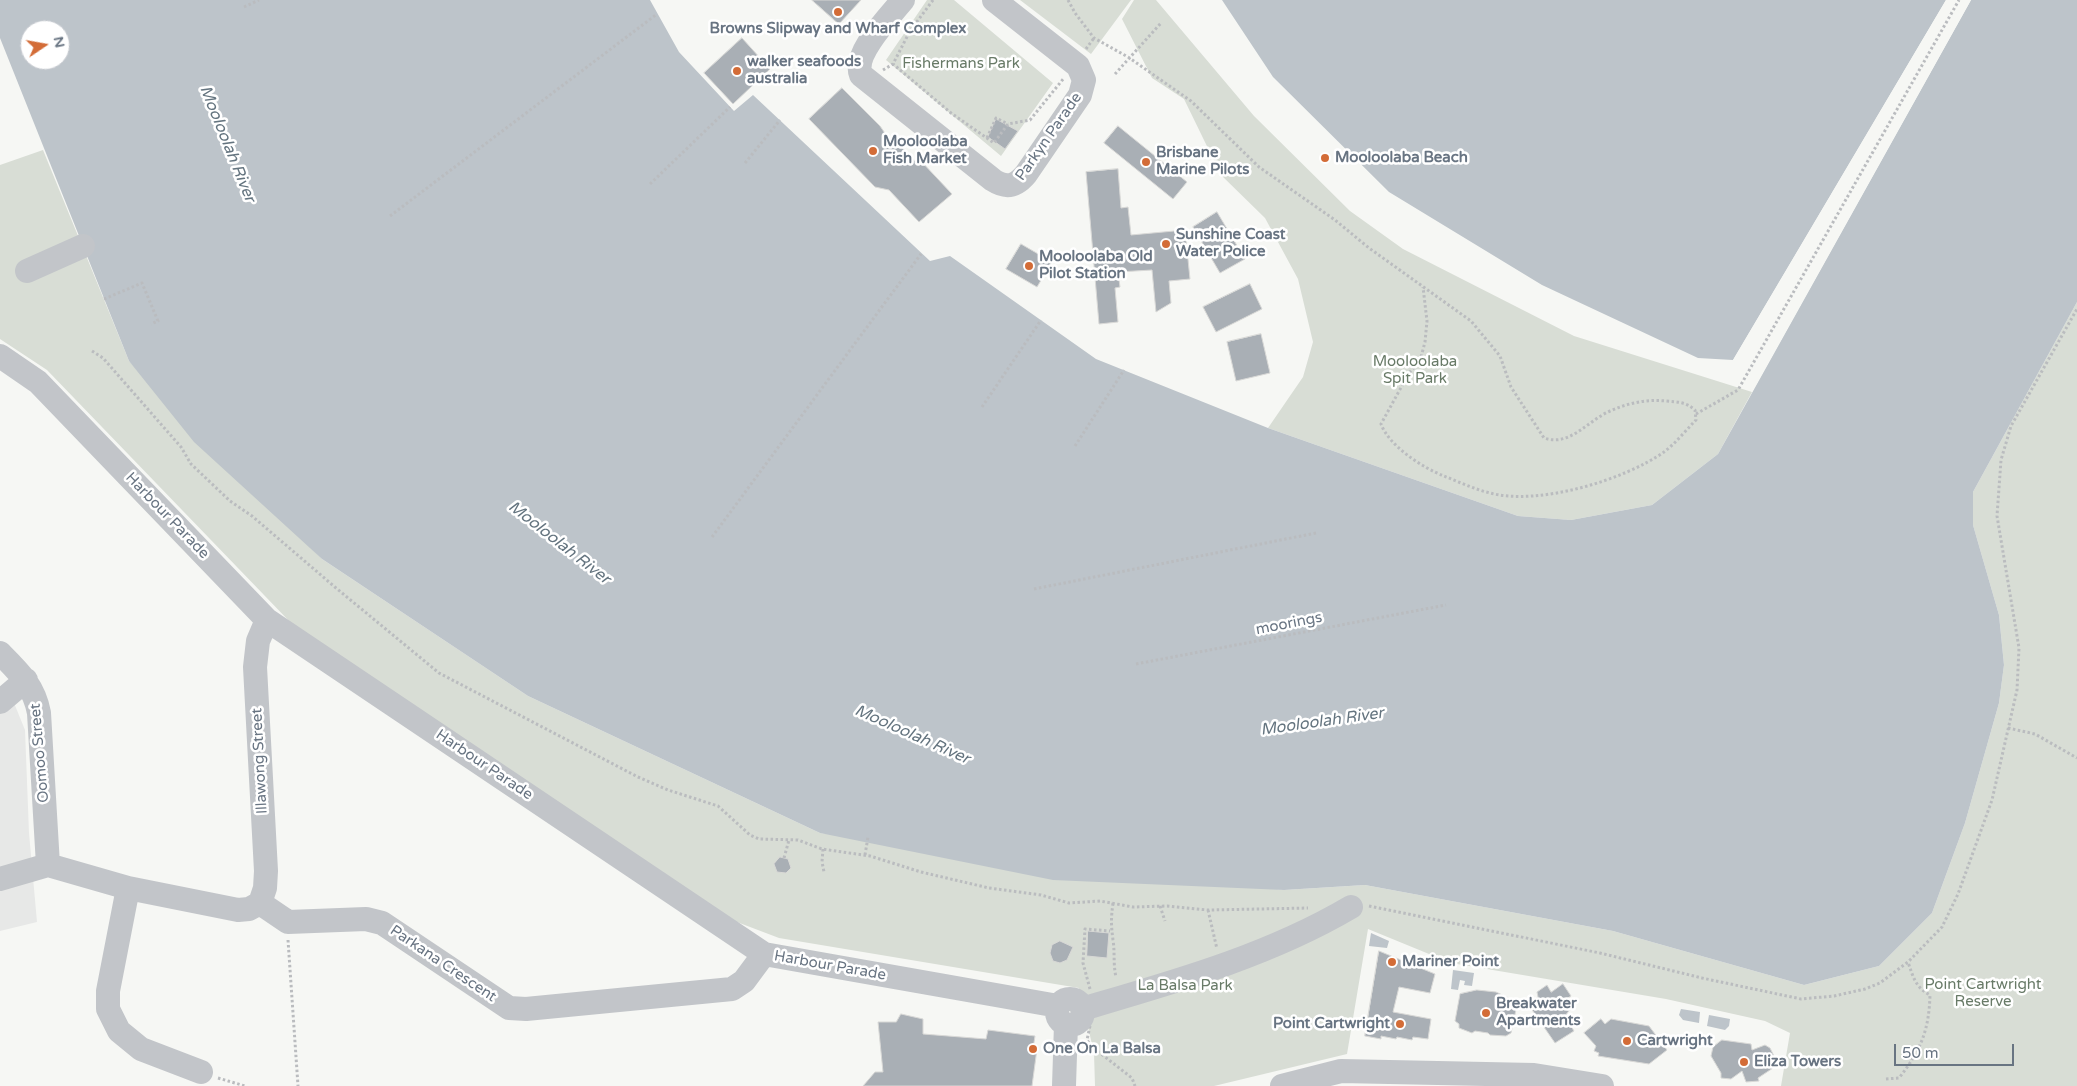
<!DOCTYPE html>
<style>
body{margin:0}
#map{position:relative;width:2077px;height:1086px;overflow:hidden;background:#f6f7f4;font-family:"Varela Round",sans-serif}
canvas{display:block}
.north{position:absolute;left:20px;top:20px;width:50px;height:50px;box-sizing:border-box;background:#fff;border:1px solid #c3c7cd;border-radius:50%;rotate:78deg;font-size:14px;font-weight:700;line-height:20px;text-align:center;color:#687482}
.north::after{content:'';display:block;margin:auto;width:18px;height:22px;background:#d36c37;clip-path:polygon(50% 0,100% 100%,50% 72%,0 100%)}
.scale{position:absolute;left:1894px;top:1044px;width:120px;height:22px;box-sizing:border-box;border:2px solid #687482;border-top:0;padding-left:6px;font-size:15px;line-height:18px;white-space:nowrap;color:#687482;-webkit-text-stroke:4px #fff;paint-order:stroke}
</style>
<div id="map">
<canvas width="2077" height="1086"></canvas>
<div class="north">N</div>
<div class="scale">50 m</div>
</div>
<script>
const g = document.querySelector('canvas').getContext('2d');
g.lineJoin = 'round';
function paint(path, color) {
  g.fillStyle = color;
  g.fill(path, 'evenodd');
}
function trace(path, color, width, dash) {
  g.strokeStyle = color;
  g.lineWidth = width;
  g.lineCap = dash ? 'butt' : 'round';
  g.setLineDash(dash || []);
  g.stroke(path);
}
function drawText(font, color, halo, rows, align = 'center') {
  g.font = font + ' "Varela Round",sans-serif';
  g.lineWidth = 5;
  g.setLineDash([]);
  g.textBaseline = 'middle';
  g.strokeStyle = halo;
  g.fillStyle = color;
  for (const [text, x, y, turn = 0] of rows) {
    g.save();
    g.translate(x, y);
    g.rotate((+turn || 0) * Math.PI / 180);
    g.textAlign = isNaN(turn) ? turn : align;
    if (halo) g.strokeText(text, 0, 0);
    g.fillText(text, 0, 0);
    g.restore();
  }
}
paint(new Path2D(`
 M12,698L25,730L29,833L37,922L0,931V709Z`), '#e7e8e7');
paint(new Path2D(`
 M927,0H954L1053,83L1001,156L886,60Z
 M1020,0H1131L1091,54Z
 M1134,0H1156L1254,116L1350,211L1403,249L1574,336L1752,392L1718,454L1652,505L1571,520L1518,516L1268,428L1303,377L1313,342L1298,279L1265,218L1221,175L1184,99L1152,78L1122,19Z
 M43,150L129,361L322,559L528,696L820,833L1284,890L1365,885L1613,931L1804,985L1879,966L1932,913L1965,823L1999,703L2004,665L1999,615L1973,525V492L2077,302V1086H1781L1790,1033L1765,1021L1666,999L1451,963L1368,929L1347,1054L1214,1086H1095L1094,1053L1079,988L779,938L729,919L291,623L47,370L0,339V165Z`), '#d8ddd5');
paint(new Path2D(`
 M0,0H650L679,52L734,111L753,95L930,261L950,256L1096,359L1268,428L1518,516L1571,520L1652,505L1718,454L1971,0H2077V302L1973,492V525L1999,615L2004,665L1999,703L1965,823L1932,913L1879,966L1804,985L1613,931L1365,885L1284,890L1053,880L820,833L528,696L322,559L194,442L129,361L0,38ZM30,30H60V60H30Z
 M1222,0H1946L1733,360L1698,358L1542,285L1389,192L1273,77Z
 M1371,933L1389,941L1387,948L1369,946Z
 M1453,970L1474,973L1472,986L1464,985L1465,981L1460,980L1458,990L1451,989Z
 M1681,1009L1700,1012L1699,1023L1683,1020L1679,1015Z
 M1709,1015L1730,1019L1729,1026L1725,1030L1707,1026Z`), '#bdc4ca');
paint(new Path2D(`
 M1946,0L1948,1L1734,362L1733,360Z
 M1968,0H1971L1752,392L1750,389Z`), '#f6f7f4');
const building = new Path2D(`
 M812,0H861L839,24Z
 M742,38L770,69L733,104L704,73Z
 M842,88L880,126L889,139L893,138L917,163L920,160L952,194L919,222L889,190L875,187L809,119Z
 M996,119L1018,131L1005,149L988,137Z
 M1118,126L1187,182L1173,199L1104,143Z
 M1118,169L1121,208L1128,207L1131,235L1185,230L1190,279L1169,281L1171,303L1156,312L1152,270L1118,272L1120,287L1115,288L1118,322L1099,324L1086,172Z
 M1217,212L1245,259L1220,273L1193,227Z
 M1021,244L1052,262L1037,287L1006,269Z
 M1250,284L1262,309L1216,332L1203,307Z
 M1261,334L1270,373L1236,381L1227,342Z
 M780,857L788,859L791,868L786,873L777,872L774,864Z
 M1088,931L1109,933L1107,958L1087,956Z
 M1060,941L1073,947L1067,960L1060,963L1053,961L1050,953L1052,945Z
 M1379,951L1435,974L1430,993L1399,987L1393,1012L1431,1019L1428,1039L1413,1037L1412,1040L1397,1037L1396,1039L1381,1036V1039L1365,1036Z
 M1563,984L1571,996L1565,1000L1571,1008L1565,1016L1574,1031L1555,1043L1528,1004L1538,997L1537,992L1547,985L1551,992Z
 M1477,990L1496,992L1513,1000L1517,1005L1511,1033L1506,1036L1490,1035L1488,1033L1475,1031L1472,1033L1459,1028V1024L1455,1021L1460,994Z
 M901,1014L923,1019V1034L986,1039L988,1030L1035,1036L1033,1049H1037L1032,1086H863L875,1072H883L878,1022H896Z
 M1601,1019L1605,1024L1611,1019L1649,1026L1667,1050L1649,1064L1598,1056L1599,1053L1594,1051L1596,1046L1584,1033Z
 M1722,1040L1751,1044L1752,1050L1765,1045L1770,1048L1774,1056L1773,1068L1758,1078L1759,1081L1746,1082L1742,1071L1731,1079L1721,1078V1073L1711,1056L1713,1047Z`);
paint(building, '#a9afb5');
trace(building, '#d8d8d6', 1);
trace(new Path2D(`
 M933,0L910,31L893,64L951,113L994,143L1008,124L1030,120L1064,78
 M1068,0L1075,13L1094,38L1128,57L1191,101L1259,167L1335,220L1369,248L1471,321L1500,356L1511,387L1544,438C1570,447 1587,421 1610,411C1628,403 1647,399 1666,401C1678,402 1686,402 1695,410L1696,420C1686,430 1676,443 1664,452C1624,480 1539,506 1490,493C1474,489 1459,482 1444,476C1423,468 1389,446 1381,424L1409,373L1420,361L1425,342L1427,321L1423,287
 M244,7L259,0
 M1086,49L1094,38
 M883,70L893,64
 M1115,74L1161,23
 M987,138L996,118L1008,124
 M745,163L780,120
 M650,184L730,107
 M390,216L657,14
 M104,299L142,283L158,321L151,324
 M92,351L103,358L181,447L191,464L230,501L252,516L336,588L439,673L638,777L668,790L718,806L750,835L759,839L798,840L822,849L870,856L921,872L989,888L1041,895L1069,903L1100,901L1133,907L1167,906L1208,910L1308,908
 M982,407L1041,320
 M1696,414L1738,390L1959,0
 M1075,446L1124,370
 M712,537L921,254
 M1034,589L1316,533
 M1136,664L1446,605
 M2008,728L2035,734L2077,758
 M823,849L822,862L824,872
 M865,855L868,837
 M784,858L789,840
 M1113,903C1111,918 1111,925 1113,940C1115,952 1113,964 1116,977
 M1160,906L1165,921
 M1369,906L1600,953L1702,978L1801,999L1834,996L1865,989L1880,983L1908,962L1942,927L1958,894L1992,800L2017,690L2019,648L1997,516L2001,460L2011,426L2077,309
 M1208,910L1217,949
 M288,940L298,1086
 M1090,989L1083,963L1085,929L1110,931
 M1090,1026L1087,1040L1091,1046L1132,1078L1135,1086
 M218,1078L245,1086
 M1886,1079L1899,1078C1921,1050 1929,1030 1930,995C1916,988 1913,977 1908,962`), '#babcbf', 3, [2.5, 2.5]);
trace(new Path2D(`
 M903,0C890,16 852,54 861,75L993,180C1007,189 1016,186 1026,174L1080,95L1084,80L1078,66L994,0
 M27,271L83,246
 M0,356L38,382L267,620L764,954L1058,1006
 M0,653C19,672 34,686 39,713L48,865
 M0,702L26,680
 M0,879L48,865L128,888L238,910L249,909L260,903L288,922L366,919L382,923L509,1008L526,1009L732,989L744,981L764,954
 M128,888L108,991V1009L119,1031L141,1049L201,1072
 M260,903L265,888L266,871L255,667L258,641L267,620
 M1057 1012a13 13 0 1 1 26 0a13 13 0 1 1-26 0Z
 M1082,1009C1174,982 1268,956 1351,907
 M1064,1086L1066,1024
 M1282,1086L1341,1071L1534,1075L1602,1086`), '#c2c5c9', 24);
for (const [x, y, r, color] of [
 [838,12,5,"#d36c37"],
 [737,71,5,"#d36c37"],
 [873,151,5,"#d36c37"],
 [1325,158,5,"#d36c37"],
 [1146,162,5,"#d36c37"],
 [1166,244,5,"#d36c37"],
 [1029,266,5,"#d36c37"],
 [1392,962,5,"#d36c37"],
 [1486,1013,5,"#d36c37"],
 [1400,1024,5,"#d36c37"],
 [1627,1041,5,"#d36c37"],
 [1033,1049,5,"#d36c37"],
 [1744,1062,5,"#d36c37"]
]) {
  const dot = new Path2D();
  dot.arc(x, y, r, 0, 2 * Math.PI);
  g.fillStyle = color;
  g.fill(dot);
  trace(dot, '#fff', 2);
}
drawText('bold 15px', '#687482', '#fff', [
 ["Browns Slipway and Wharf Complex",838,29,"center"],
 ["walker seafoods",747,62],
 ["australia",747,79],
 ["Mooloolaba",883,142],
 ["Fish Market",883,159],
 ["Brisbane",1156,153],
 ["Marine Pilots",1156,170],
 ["Mooloolaba Beach",1335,158],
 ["Sunshine Coast",1176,235],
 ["Water Police",1176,252],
 ["Mooloolaba Old",1039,257],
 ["Pilot Station",1039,274],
 ["Mariner Point",1402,962],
 ["Breakwater",1496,1004],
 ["Apartments",1496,1021],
 ["Point Cartwright",1390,1024,"right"],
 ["Cartwright",1637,1041],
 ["One On La Balsa",1043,1049],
 ["Eliza Towers",1754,1062]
], 'left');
drawText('15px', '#687a67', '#fff', [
 ["Fishermans Park",961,64],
 ["Mooloolaba",1415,362],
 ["Spit Park",1415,379],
 ["Point Cartwright",1983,985],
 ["Reserve",1983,1002],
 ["La Balsa Park",1185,986]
]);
drawText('15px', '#687482', '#fff', [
 ["Parkyn Parade",1049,137,-55],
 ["Harbour Parade",167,516,46],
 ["moorings",1289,624,-11],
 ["Oomoo Street",40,753,-95],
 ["Illawong Street",260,761,-93],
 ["Harbour Parade",484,765,34],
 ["Parkana Crescent",443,964,34],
 ["Harbour Parade",830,966,10]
]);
drawText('italic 16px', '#64747f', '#fff', [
 ["Mooloolah River",227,144,68],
 ["Mooloolah River",559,543,38],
 ["Mooloolah River",1322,722,-8],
 ["Mooloolah River",912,735,24]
]);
</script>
